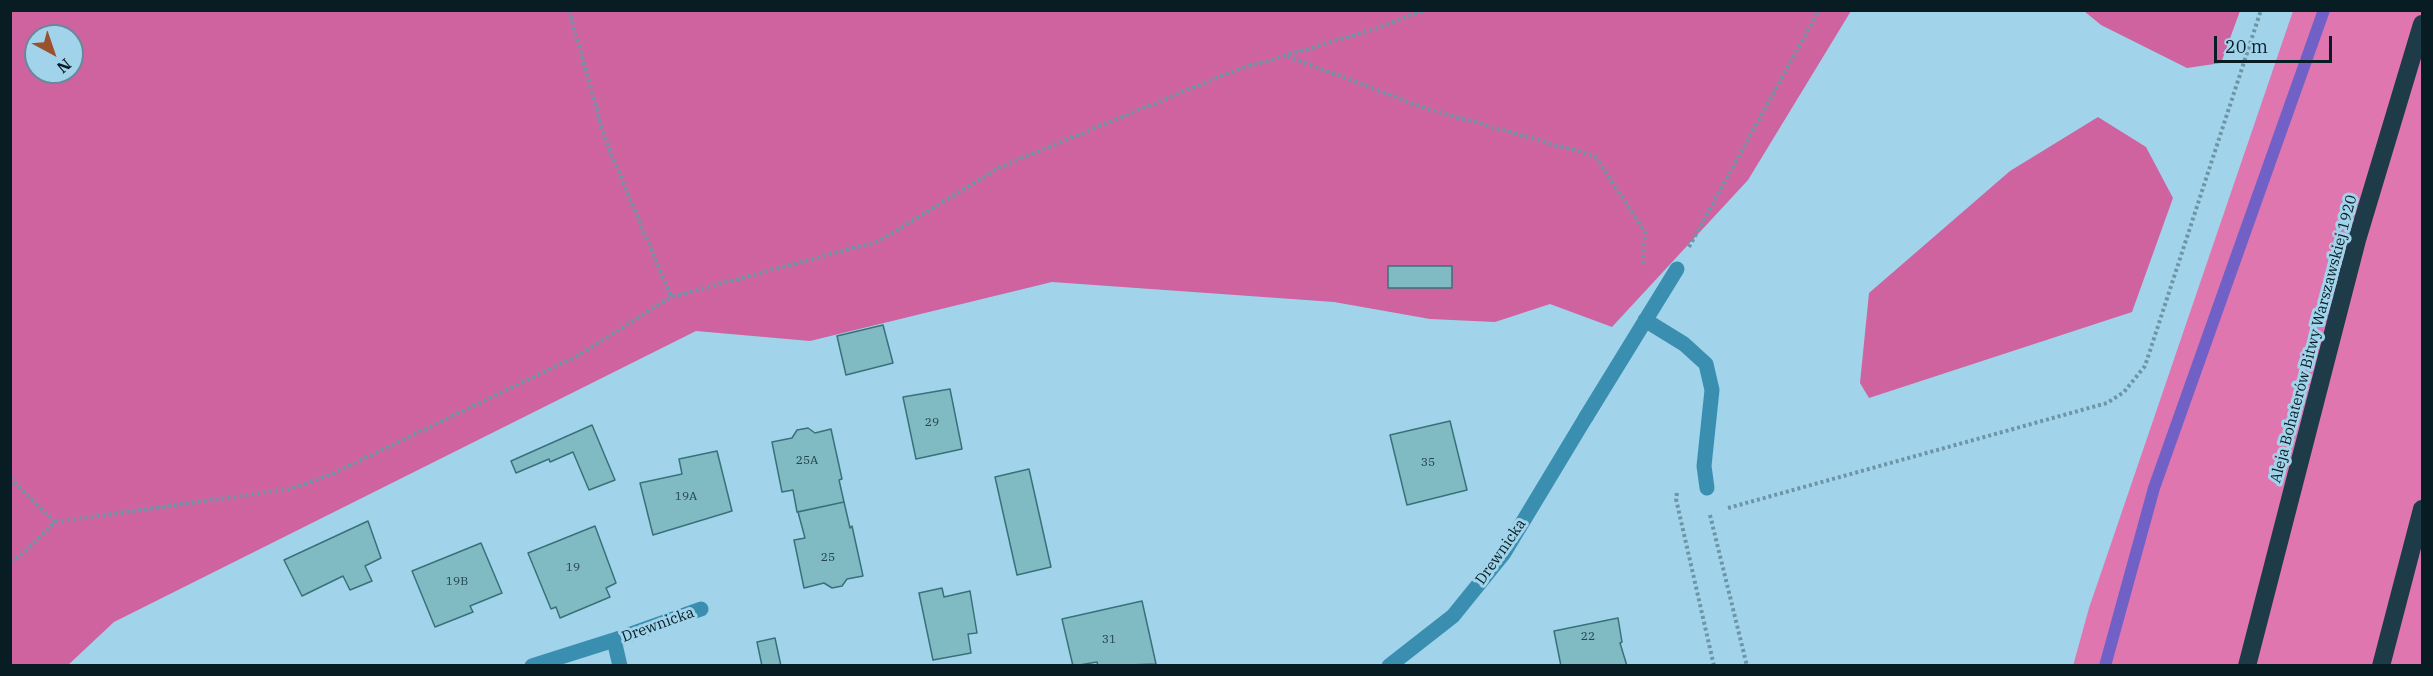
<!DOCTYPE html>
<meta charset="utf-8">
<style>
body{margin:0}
#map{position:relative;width:2433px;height:676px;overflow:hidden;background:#a1d4eb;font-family:"IBM Plex Serif",serif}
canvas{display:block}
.frame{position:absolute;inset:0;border:12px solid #081c24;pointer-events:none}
.north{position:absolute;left:24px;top:24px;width:60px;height:60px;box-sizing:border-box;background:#a1d4eb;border:2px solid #648a9b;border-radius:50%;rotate:140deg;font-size:16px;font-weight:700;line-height:24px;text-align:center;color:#081c24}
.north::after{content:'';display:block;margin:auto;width:21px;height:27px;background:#99522c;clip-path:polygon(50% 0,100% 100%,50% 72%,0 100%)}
.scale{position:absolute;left:2214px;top:36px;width:118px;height:27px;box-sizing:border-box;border:3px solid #081c24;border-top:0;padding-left:8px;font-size:18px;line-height:21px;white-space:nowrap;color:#081c24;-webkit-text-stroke:4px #a1d4eb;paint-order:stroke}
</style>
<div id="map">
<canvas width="2433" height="676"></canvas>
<div class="frame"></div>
<div class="north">N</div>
<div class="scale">20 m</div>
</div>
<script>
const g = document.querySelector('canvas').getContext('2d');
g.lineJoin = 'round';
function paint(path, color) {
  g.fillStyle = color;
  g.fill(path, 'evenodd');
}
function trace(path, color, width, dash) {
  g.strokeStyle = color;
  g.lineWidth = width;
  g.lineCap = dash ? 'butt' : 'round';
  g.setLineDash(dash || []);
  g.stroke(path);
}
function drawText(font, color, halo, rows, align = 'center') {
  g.font = font + ' "IBM Plex Serif",serif';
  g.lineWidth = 6;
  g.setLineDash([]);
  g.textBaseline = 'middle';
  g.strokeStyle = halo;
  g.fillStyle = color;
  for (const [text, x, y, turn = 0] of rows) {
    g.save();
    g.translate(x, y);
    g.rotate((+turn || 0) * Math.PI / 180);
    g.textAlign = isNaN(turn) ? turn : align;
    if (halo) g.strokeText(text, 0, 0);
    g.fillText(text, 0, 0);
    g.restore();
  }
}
paint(new Path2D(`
 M2293,11H2422V665L2073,666L2089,608Z`), '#df76b0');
paint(new Path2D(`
 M10,11H1851L1748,180L1612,327L1550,304L1495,322L1430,319L1334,302L1052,282L810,341L696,331L114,622L67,666L11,665ZM36,36H72V72H36Z
 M2084,11H2240L2221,63L2187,68L2101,25Z
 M2098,117L2146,147L2173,198L2132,312L1869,398L1860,383L1869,293L2010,171Z`), '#ce639f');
trace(new Path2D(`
 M2105,666L2154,488L2324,10`), '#7161c7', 12);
const building = new Path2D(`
 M1388,266H1452V288H1388Z
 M883,325L893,363L846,375L837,336Z
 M950,389L962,449L916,459L903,397Z
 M1450,421L1467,490L1407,505L1390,435Z
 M592,425L615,480L589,490L573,452L550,462L549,459L516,473L511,461Z
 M808,428L815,433L831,429L842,479L839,480L844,502L797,512L793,490L782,492L772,442L792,438L797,430Z
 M717,451L732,511L653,535L640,483L682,474L679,459Z
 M1029,469L1051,567L1017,575L995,477Z
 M844,502L850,528L852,526L863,576L847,579L842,586L832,588L824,583L804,588L794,540L805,538L798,512Z
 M368,521L381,558L365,566L372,581L350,590L343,576L302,596L284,560Z
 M595,526L616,583L606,588L610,597L560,618L556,607L551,609L528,553Z
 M481,543L502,593L470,606L473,612L435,627L412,571Z
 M942,588L944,597L970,591L977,633L968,634L971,653L933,660L919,593Z
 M1142,601L1156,664L1098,666L1097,662L1073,666L1062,619Z
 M1618,618L1622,642L1620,643L1627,666H1561L1554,631Z
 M775,638L781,666H762L757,642Z`);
paint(building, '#80bbc3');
trace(building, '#38717a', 1.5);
trace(new Path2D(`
 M569,10L605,139L671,297
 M1287,56L1425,108L1595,156L1645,232L1643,268
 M1689,247L1819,10
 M10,478L55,522
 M1677,493L1676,499L1714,666
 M1728,508L2107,403L2124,392L2145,366L2261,10
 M1710,515L1747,666
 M10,561L21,555L55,522L289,489L332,474L577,356L671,297L879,241L1000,167L1236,70L1378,28L1425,10`), '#6d95a7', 4, [3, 3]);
trace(new Path2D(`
 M1645,320L1684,344L1706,364L1712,390L1704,466L1707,488
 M1586,417L1677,269`), '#3a8fb1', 15);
trace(new Path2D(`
 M614,640L620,666
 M532,666L614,640L701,609
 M1389,666L1453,616L1504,553L1586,417`), '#3a8fb1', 15);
trace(new Path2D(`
 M2247,666L2357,240L2422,24
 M2381,666L2422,509`), '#1d3b48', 18);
drawText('12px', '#26444c', null, [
 ["29",932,423],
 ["25A",807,461],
 ["35",1428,463],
 ["19A",686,497],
 ["25",828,558],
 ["19",573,568],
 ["19B",457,582],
 ["22",1588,637],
 ["31",1109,640]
]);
drawText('15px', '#081c24', '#a1d4eb', [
 ["Aleja Bohaterów Bitwy Warszawskiej 1920",2314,339,-75],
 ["Drewnicka",1501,552,-55],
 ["Drewnicka",658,625,-20]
]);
</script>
